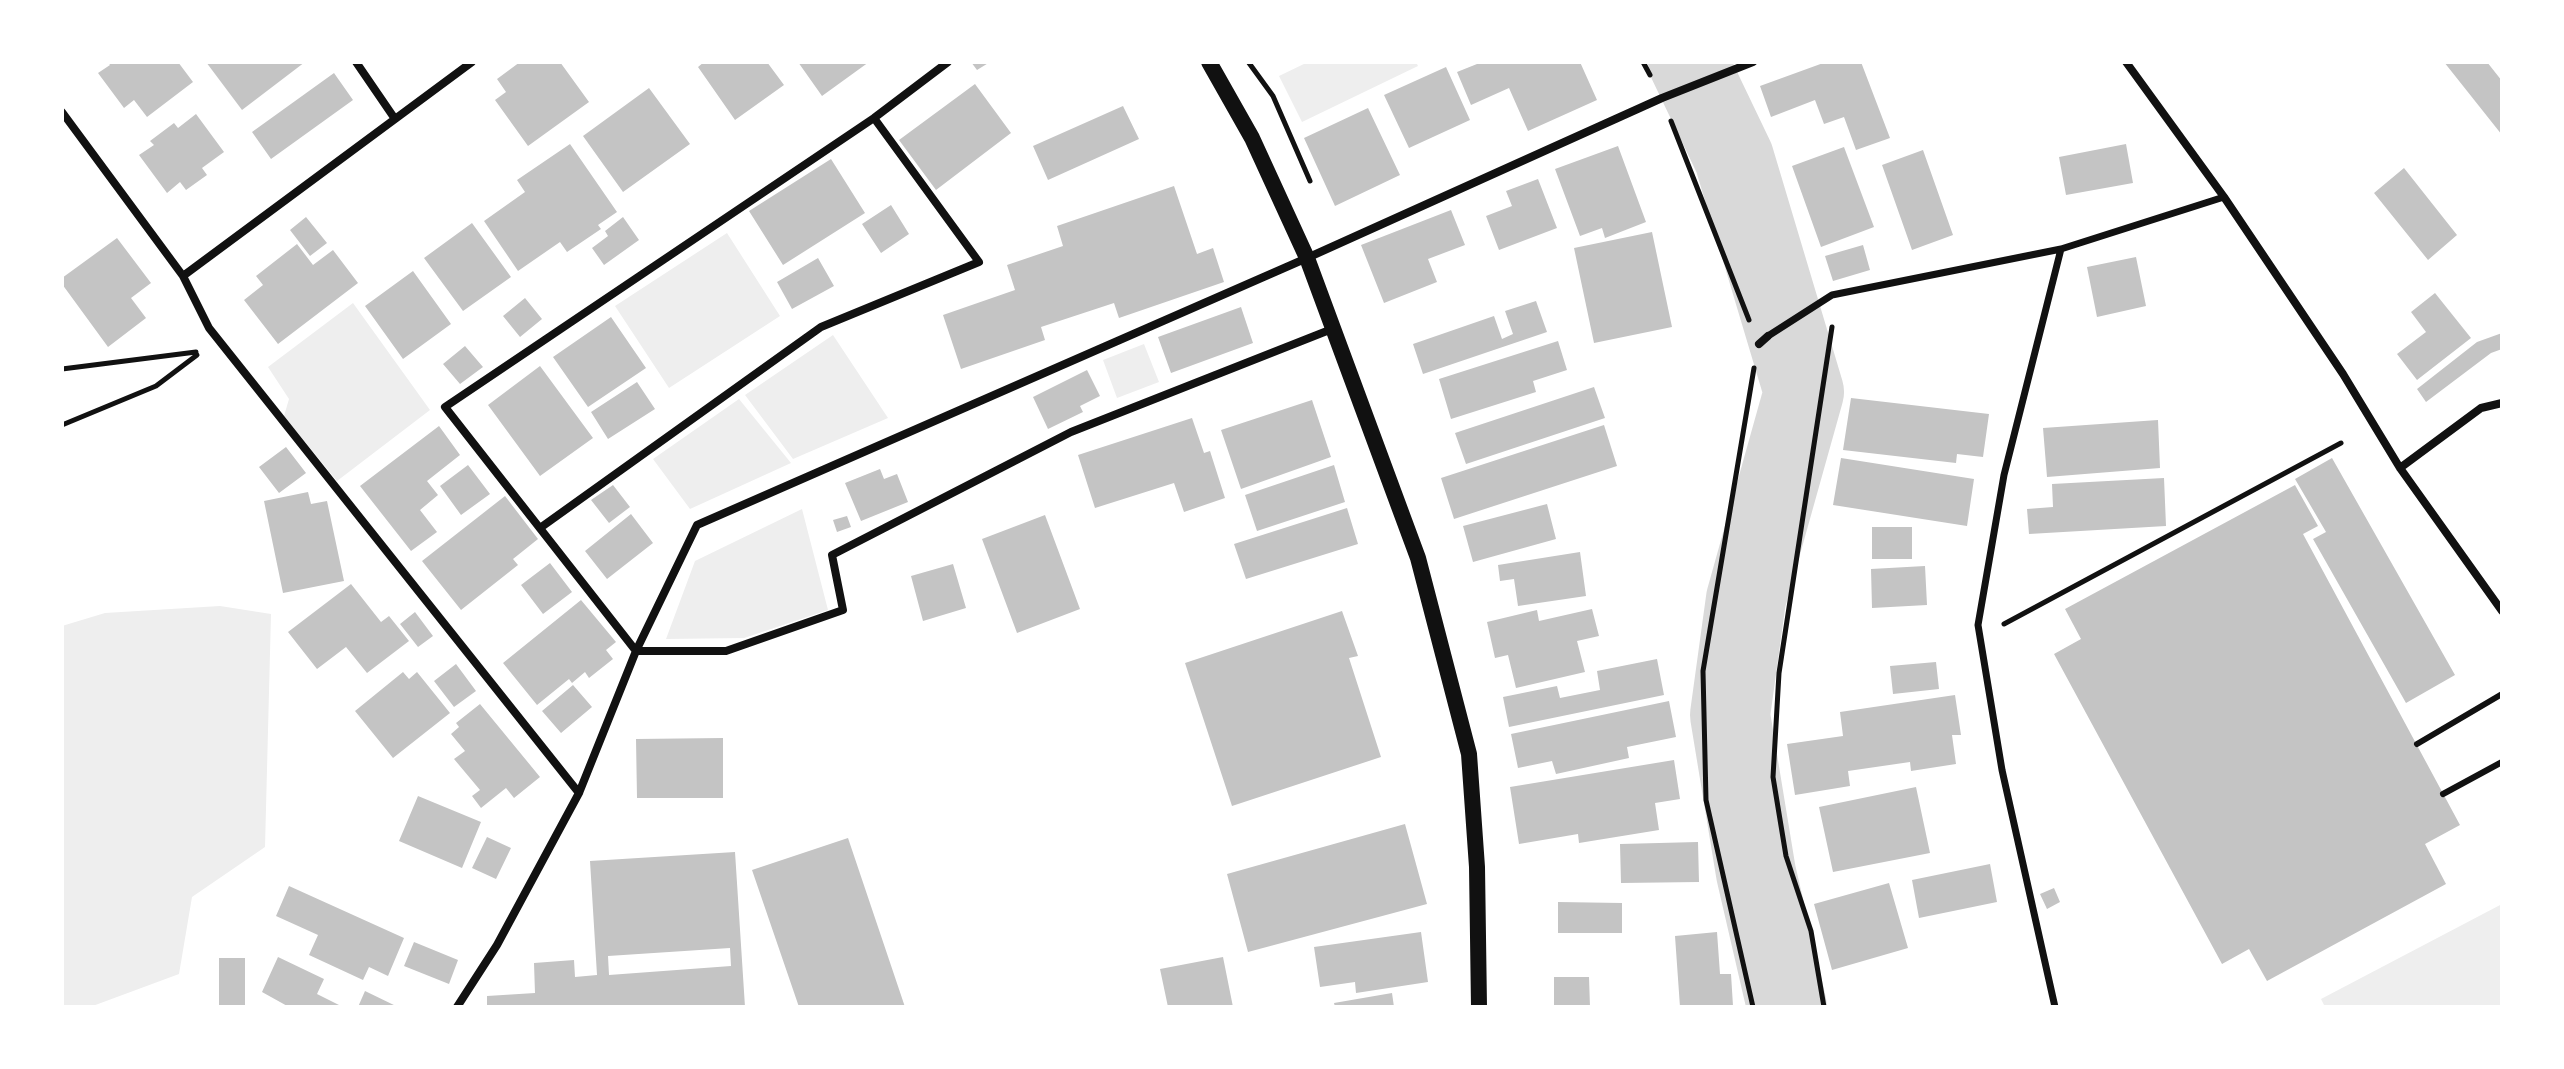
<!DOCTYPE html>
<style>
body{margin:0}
#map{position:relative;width:2564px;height:1069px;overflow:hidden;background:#fff;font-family:"Space Grotesk",sans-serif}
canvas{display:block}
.frame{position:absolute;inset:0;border:64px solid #fff;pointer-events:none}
</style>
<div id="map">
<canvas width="2564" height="1069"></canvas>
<div class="frame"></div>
</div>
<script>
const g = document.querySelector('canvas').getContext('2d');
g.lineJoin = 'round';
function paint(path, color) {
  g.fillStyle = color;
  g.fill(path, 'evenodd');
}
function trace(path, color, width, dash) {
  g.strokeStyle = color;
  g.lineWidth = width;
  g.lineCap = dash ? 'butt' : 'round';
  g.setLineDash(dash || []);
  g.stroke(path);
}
paint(new Path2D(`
 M1308,62H1416L1418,66L1302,122L1279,76Z
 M727,233L780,316L669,388L615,306Z
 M353,303L430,410L337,481L284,416L289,399L268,367Z
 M833,335L888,418L793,459L745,395Z
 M1144,344L1159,382L1117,398L1103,360Z
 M739,399L791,463L690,509L653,459Z
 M802,509L828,610L744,638L666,639L695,561Z
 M220,606L271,614L265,847L192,897L179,974L90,1007H62V626L105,613Z
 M2502,904V1007H2325L2321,999Z`), '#eee');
trace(new Path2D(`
 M1688,62L1734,158L1804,392L1746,599L1730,715L1756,873L1787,1007`), '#d9d9d9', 80);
paint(new Path2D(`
 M108,62H178L193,82L147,117L134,100L124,108L98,73L110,65Z
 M206,62H305L242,110Z
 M520,62H560L589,102L528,146L495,100L506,92L497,79Z
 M704,62H767L784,85L735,120L698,67Z
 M798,62H869L822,96Z
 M971,62H990L977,70Z
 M1482,62H1580L1597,100L1528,131L1509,88L1471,105L1457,72Z
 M1826,62H1861L1890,138L1856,150L1844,117L1824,124L1815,100L1771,117L1760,86Z
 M2444,62H2487L2502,81V135Z
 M1446,67L1470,120L1409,148L1384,95Z
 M334,73L353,100L271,159L252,132Z
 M975,84L1011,133L936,190L899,140Z
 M649,88L690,144L623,192L583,136Z
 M1123,106L1139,139L1048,180L1033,146Z
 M1368,108L1400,175L1335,206L1304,138Z
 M196,114L224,152L202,168L207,175L186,190L180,182L167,193L139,155L154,145L150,141L174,123L178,128Z
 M570,144L617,212L598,225L601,229L567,252L560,242L518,271L484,221L525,192L517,180Z
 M2126,144L2133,183L2066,195L2059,157Z
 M1618,146L1646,222L1605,238L1602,228L1580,236L1555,169Z
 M1844,147L1874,227L1821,247L1792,166Z
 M1923,150L1953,235L1912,250L1882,165Z
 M831,159L865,213L783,265L749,211Z
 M2404,168L2457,235L2428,260L2374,193Z
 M1538,179L1557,228L1499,250L1486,216L1512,206L1506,191Z
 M1174,186L1197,254L1213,248L1224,282L1119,318L1114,303L1041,327L1045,340L961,369L943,315L1015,290L1007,265L1063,246L1057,226Z
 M891,205L909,234L881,253L862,224Z
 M1451,210L1465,245L1428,259L1437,282L1384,303L1361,245Z
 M306,217L327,243L310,256L290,230Z
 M623,217L639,240L604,265L592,248L608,236L605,231Z
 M472,223L511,277L463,311L424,258Z
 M1652,232L1672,327L1594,343L1574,248Z
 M117,238L151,283L131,298L146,318L108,347L62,284V278Z
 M297,244L313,265L333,250L358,283L278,344L244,300L263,285L256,276Z
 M1863,245L1870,270L1833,281L1825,256Z
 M2136,257L2146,306L2097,317L2087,267Z
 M818,258L834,286L792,309L777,282Z
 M413,271L451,324L403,359L365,306Z
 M2435,293L2471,338L2417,380L2397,354L2426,332L2411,312Z
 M525,298L542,319L520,337L503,316Z
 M1536,301L1547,332L1423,374L1413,344L1494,316L1502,339L1513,334L1505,311Z
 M1241,307L1253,343L1171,373L1158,337Z
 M611,317L646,368L588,407L553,357Z
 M2502,333V349L2491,353L2426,402L2417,389L2477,342Z
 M1558,341L1567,370L1533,381L1536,392L1451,419L1439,379Z
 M465,346L483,367L460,384L443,364Z
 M540,366L593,438L540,476L488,405Z
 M1087,370L1100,396L1080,406L1083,412L1048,429L1033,397Z
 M637,382L655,409L608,439L591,412Z
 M1594,387L1605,418L1466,464L1455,433Z
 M1851,398L1989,414L1983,457L1957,454L1956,463L1843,450Z
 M1312,400L1331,457L1241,489L1221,430Z
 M1192,418L1204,453L1210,451L1225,498L1184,512L1174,483L1095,508L1078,455Z
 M2158,420L2160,468L2047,477L2043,428Z
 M1604,425L1617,466L1454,519L1441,478Z
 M439,426L460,455L427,481L438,495L420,510L437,532L411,551L360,486Z
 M286,447L306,473L279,493L259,467Z
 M1841,458L1974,479L1967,526L1833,505Z
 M2332,458L2455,675L2406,703L2313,539L2326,532L2295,479Z
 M468,465L490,494L461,515L440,486Z
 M1334,465L1345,502L1257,531L1245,495Z
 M880,469L884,479L897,474L908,502L861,521L845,483Z
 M2164,478L2166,526L2029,534L2027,509L2053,507L2052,484Z
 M613,485L630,507L609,523L591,500Z
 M2295,485L2318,526L2303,534L2460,825L2425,844L2446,884L2267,981L2249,949L2222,964L2054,654L2081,639L2065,609Z
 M308,492L311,504L327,501L344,581L283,593L264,501Z
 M505,496L538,539L513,559L518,565L461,610L422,561Z
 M1547,504L1556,539L1473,562L1463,526Z
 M1347,508L1358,544L1246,579L1234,544Z
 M631,514L653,543L607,579L585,551Z
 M1045,515L1080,609L1017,633L982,539Z
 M847,516L851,527L837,532L833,520Z
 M1872,527H1912V559H1872Z
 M1580,552L1586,596L1518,606L1514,579L1500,581L1498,565Z
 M550,563L572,592L543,614L521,585Z
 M953,564L966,608L923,621L911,576Z
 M1925,566L1927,605L1872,608L1871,569Z
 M351,584L381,622L389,616L409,641L367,673L346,647L317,669L288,632Z
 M581,600L616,642L606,650L613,659L589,678L585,672L572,683L569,679L537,705L503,663Z
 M1592,609L1599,636L1577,641L1585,672L1516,688L1508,655L1495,658L1487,622L1537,610L1539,621Z
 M1342,611L1358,656L1349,658L1381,757L1232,806L1185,663Z
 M415,612L433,636L418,647L400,624Z
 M1657,659L1664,695L1509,727L1503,697L1557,686L1560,698L1600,690L1597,671Z
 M1936,662L1939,689L1893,694L1890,666Z
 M456,664L476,691L454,707L434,681Z
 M403,672L409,679L417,672L450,713L393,758L355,711Z
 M573,685L592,707L561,733L542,711Z
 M1955,695L1961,735H1952L1956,764L1911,771L1910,762L1848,771L1850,786L1795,795L1787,744L1843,736L1840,712Z
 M1669,701L1676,737L1627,747L1629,758L1556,774L1552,761L1518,768L1511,734Z
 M480,704L540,777L514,798L506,788L481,808L472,796L480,790L454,759L465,751L451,734L459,727L456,723Z
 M723,738V798H637L636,739Z
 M1674,760L1680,799L1655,803L1659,830L1579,843L1578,834L1519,844L1510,787Z
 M1916,787L1930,853L1833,872L1819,807Z
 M418,796L481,822L462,868L399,841Z
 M1405,824L1427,904L1248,952L1227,874Z
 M487,837L511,848L496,879L472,868Z
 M848,838L905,1007H799L752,870Z
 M1698,842L1699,882L1621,883L1620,844Z
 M735,852L745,1007H487V996L535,993L534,963L574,960L575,977L597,975L590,861ZM730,948L731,966L609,975L608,956Z
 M1990,864L1997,902L1919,918L1912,880Z
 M1889,883L1908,948L1832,970L1814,904Z
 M289,886L404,938L388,976L369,967L363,980L309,955L318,935L276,916Z
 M2054,888L2060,902L2047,909L2040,894Z
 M1558,902L1622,903V933H1558Z
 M1421,932L1428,982L1356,993L1355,982L1320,987L1314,947Z
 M1717,932L1720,974H1731L1733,1006L1680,1007L1675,936Z
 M414,942L458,960L449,984L404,966Z
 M278,957L324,979L317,994L343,1007H289L262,992Z
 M1223,957L1233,1007H1168L1160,969Z
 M219,958H245V1007H219Z
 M1554,977H1589L1590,1007H1554Z
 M365,991L398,1007H358Z
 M1392,993L1394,1007H1335L1334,1003Z`), '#c4c4c4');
trace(new Path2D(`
 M1643,62L1650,75
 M1249,63L1273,96L1310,181
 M1671,121L1749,320
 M62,369L196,352
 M62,425L156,386L197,355
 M2004,624L2341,443
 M1753,1007L1706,800L1703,671L1754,368
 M1824,1007L1811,931L1786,856L1773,777L1779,673L1832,327`), '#111', 5);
trace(new Path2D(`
 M2417,744L2502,694
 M2443,794L2502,762`), '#111', 6);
trace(new Path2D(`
 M1768,336L1832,295L2061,249
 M2055,1007L2002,770L1978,625L2004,475L2061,249L2224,197`), '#111', 7);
trace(new Path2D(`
 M356,62L395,119
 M948,62L874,118L445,407L636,651H726L843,610L832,555L1071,432L1332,329
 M2126,62L2224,197L2343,374L2400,468L2502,611
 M62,112L183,276L209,328L579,793
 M183,276L472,62
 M1759,344L1768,336
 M2400,468L2481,408L2502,403
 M540,528L821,327L979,262L874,118
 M457,1007L497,945L579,793L636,651L697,525L1307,258L1662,98L1753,62`), '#111', 8);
trace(new Path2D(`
 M1209,62L1252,138L1307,258L1418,558L1469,754L1477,867L1479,1007`), '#111', 16);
</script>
